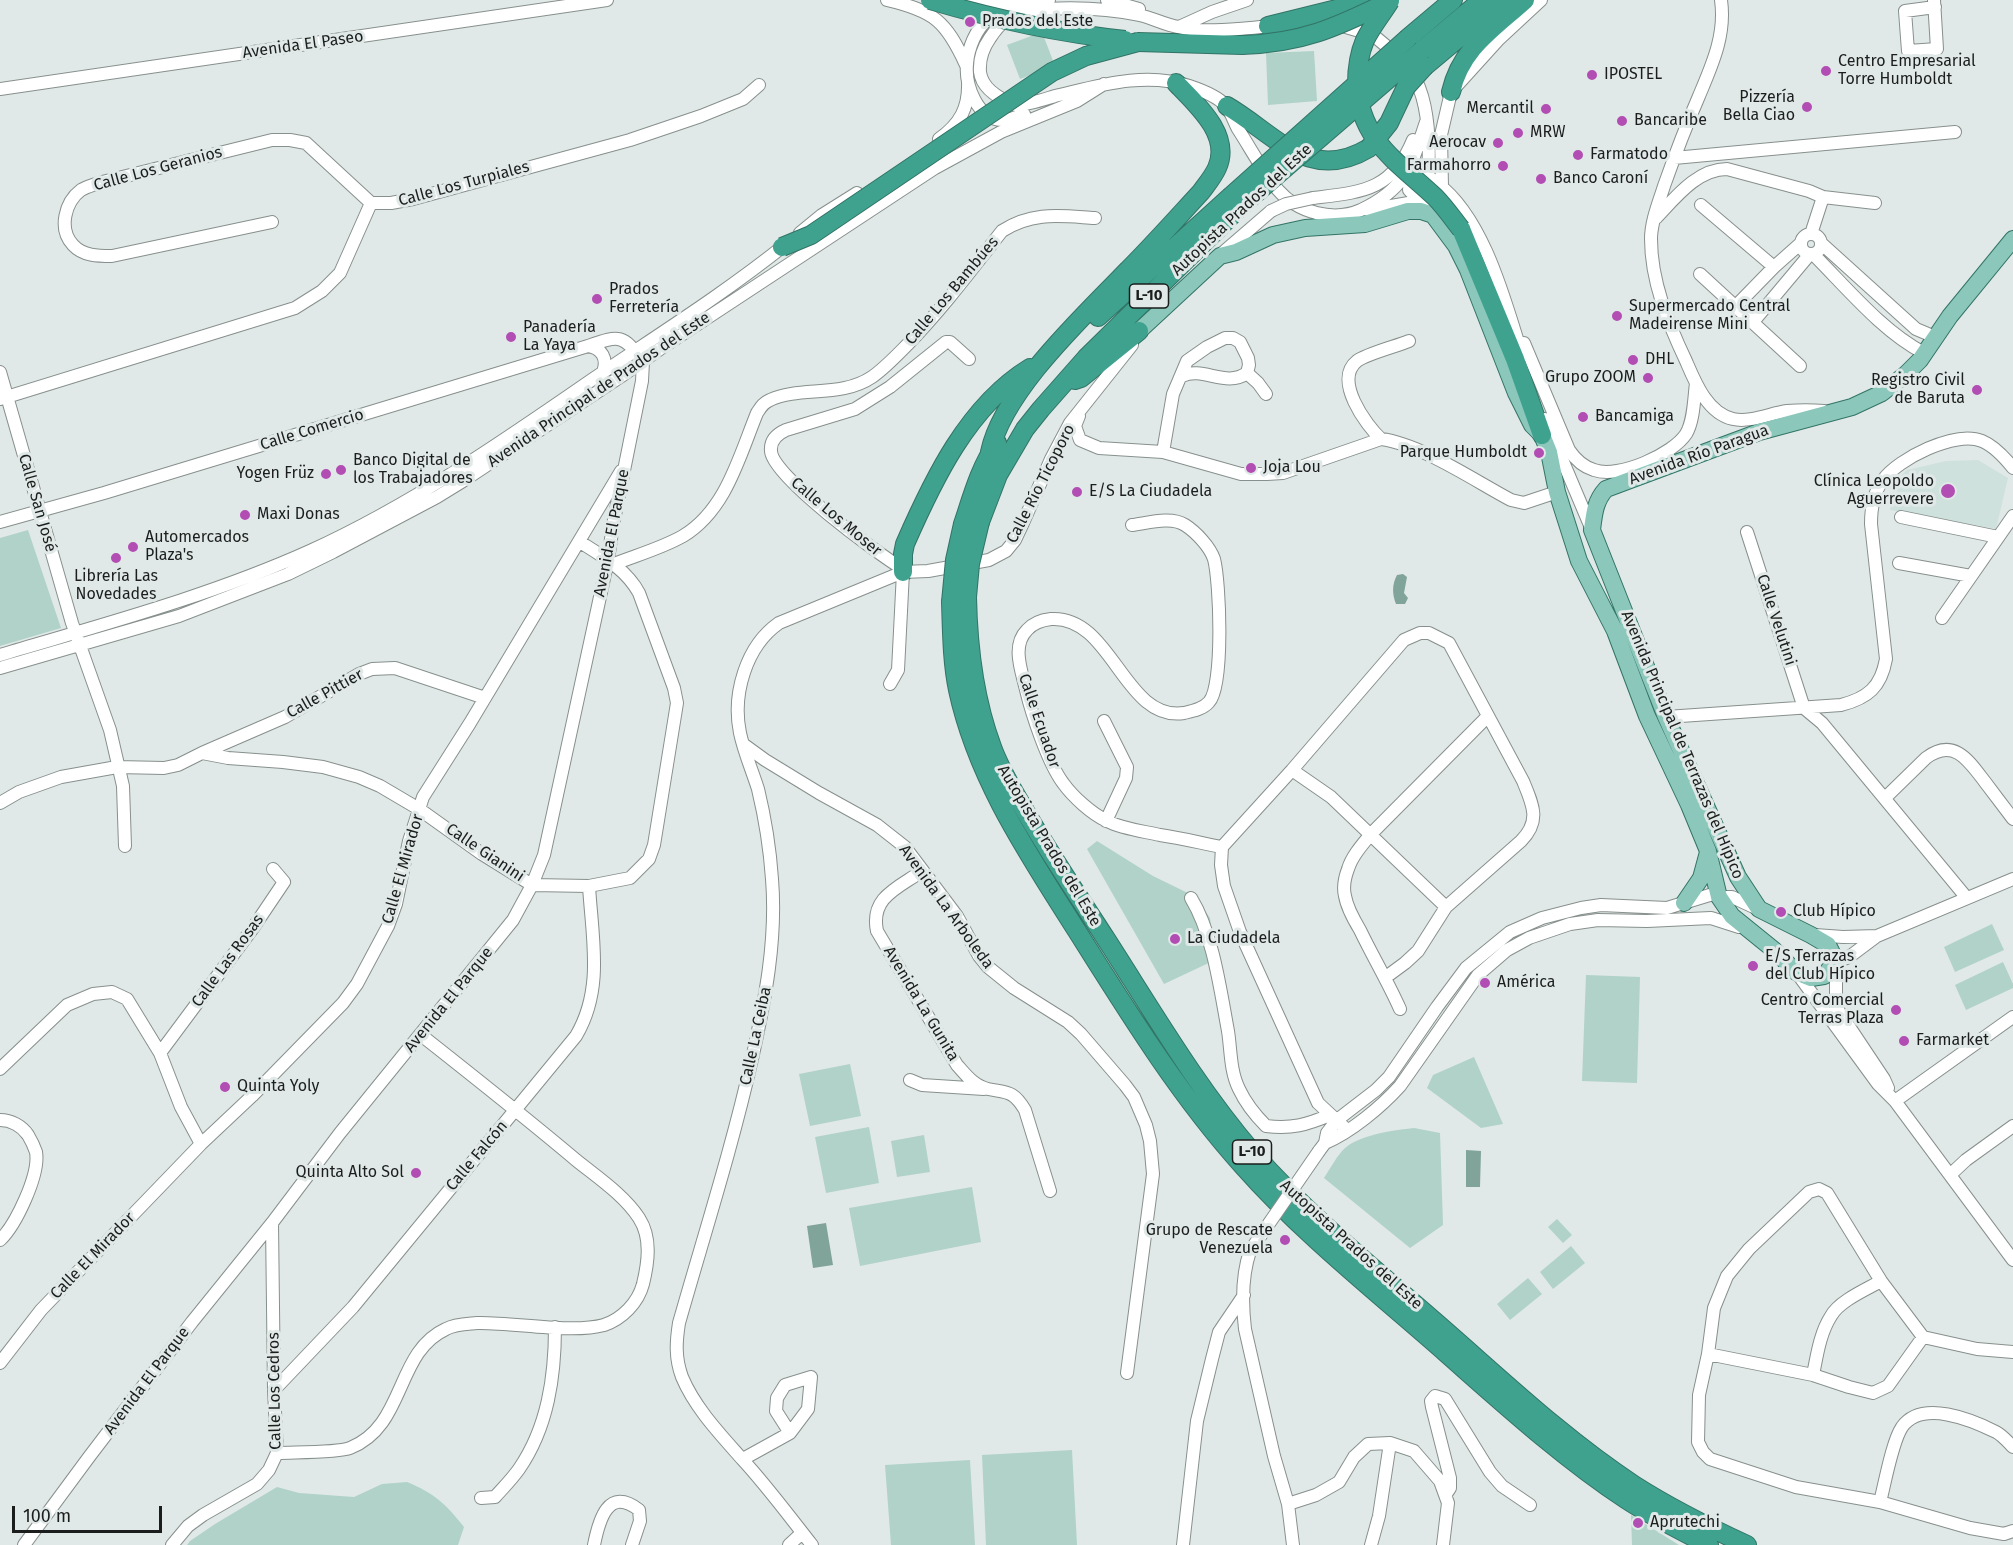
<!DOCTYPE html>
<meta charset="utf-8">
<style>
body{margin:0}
#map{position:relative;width:2013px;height:1545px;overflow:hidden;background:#e0e9e7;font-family:"Fira Sans",sans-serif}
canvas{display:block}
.scale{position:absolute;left:12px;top:1506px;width:150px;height:27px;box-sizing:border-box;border:3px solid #1b1e1d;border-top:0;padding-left:8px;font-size:18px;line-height:21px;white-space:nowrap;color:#1b1e1d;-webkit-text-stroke:4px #e0e9e7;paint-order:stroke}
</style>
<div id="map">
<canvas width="2013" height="1545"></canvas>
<div class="scale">100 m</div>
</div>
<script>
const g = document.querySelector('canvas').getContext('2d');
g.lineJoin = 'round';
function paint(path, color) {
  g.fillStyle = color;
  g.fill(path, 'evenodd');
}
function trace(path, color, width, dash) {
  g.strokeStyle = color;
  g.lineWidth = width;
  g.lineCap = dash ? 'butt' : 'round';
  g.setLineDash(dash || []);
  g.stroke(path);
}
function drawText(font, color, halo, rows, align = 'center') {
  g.font = font + ' "Fira Sans",sans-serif';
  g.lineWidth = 6;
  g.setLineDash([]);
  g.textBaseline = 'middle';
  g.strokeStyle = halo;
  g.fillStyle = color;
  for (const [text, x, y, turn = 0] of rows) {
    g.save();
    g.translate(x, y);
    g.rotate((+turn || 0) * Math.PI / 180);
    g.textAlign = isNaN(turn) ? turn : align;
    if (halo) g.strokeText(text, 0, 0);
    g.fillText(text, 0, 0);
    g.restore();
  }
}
paint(new Path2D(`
 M1978,460L2008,478L1996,529L1890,510L1894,482L1907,470L1946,461Z`), '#cfe1dc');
paint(new Path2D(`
 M1042,32L1055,66L1020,79L1007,45Z
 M1314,51L1317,101L1268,105L1266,53Z
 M28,530L61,628L0,646V538Z
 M1097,841L1153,876L1196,897L1210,918L1215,960L1164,984L1087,849Z
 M1992,924L2004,950L1955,972L1944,947Z
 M2003,962L2013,984V988L1966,1010L1955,985Z
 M1586,975L1640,977L1637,1083L1582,1081Z
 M1474,1057L1503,1124L1481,1128L1427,1088L1433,1075Z
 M850,1064L861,1116L810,1126L799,1074Z
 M869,1127L879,1183L826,1193L815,1137Z
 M1414,1128L1440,1133L1443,1225L1410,1248L1324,1178C1330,1169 1335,1159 1342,1151C1356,1135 1394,1130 1414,1128Z
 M924,1135L930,1172L897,1177L891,1141Z
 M972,1187L981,1242L860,1266L849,1208Z
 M1557,1219L1572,1235L1563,1243L1548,1227Z
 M1571,1246L1585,1263L1553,1289L1540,1272Z
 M1528,1278L1542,1294L1510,1320L1497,1304Z
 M1072,1450L1077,1545H986L982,1455Z
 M970,1460L975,1545H891L885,1465Z
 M407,1482C434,1493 446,1504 464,1527L458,1545H187L190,1541L215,1524L277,1487L299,1493L354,1497L382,1484Z
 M1631,1515L1679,1545H1632Z`), '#b0d2c9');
paint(new Path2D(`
 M1403,574L1407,577L1404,593L1408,598L1405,604H1396C1392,594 1392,584 1397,575Z
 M1466,1150L1481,1151L1480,1187H1466Z
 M826,1223L833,1265L813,1268L807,1226Z`), '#80a39a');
const minor = new Path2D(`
 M887,0C934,11 946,21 966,65
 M971,0L1013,6
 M1107,0L1139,9
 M1721,0C1726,35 1712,65 1699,96C1686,126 1675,155 1664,186C1659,202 1651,221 1651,239C1651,281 1668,323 1686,361C1695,382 1707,413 1733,419C1750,423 1771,413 1787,411C1799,410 1812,410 1824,411
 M1934,0L1937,49L1908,51L1905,11L1935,7
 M1339,25L1373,35L1397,55
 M1274,26C1244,28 1207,34 1178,27C1165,25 1153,18 1139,15C1107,8 1033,2 1005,21C999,25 994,32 990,38C983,48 979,59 980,72C982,89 1000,99 1015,105C1028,105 1042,100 1055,96C1098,86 1145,71 1189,86C1201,90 1217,96 1225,105C1231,111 1234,122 1238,129C1251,149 1263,172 1278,190C1298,213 1334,222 1361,210C1407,188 1411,166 1426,122
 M1179,27L1212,12L1247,0
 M1412,73C1429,100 1430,145 1428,177
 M0,89L607,0
 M1024,114C1017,117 1009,120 1002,120C977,119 965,85 967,64C968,48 976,29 988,19C1004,6 1029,2 1049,0
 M939,139C960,124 969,108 968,82
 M1674,158L1955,132
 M1442,187L1441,135L1451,92L1499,39L1541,0
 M1313,198C1362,192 1392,191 1413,140
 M371,203H391L413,199L630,140L701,116L743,99L759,85
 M1701,205L1774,267
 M1368,210L1420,201
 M1434,211L1420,201L1409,190L1410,179C1421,169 1427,175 1437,183C1484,218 1505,301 1522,355
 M1656,218C1675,198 1697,169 1727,169L1809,191L1823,197L1875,203
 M272,222L112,256C98,256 83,256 73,245C58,229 65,202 81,190C86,187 93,185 98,183L272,140H290L306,143L371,203
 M800,233L822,215L857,193
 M1801 244a10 10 0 1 1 20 0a10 10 0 1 1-20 0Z
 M1811,234L1823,197
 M1822,244L1916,329L1935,337
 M1813,254C1846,287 1883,332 1924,353
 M1220,255L1271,211
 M1700,274L1800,366
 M1735,307L1774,267L1801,243
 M1753,322L1810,254
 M1524,343L1569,450C1575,459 1584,467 1594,470C1619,479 1673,454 1686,434C1694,421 1694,398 1696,383
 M0,372L72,623L110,730L123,786L125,846
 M1247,373L1258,383L1266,394
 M0,399L295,308L322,291L340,273L371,203
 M1079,416L1075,426L1080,440L1099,448L1163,452L1241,474H1267L1283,473L1381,439C1421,444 1475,481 1511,500L1524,503L1557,492
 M1545,419L1592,530
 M1381,439C1366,425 1333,380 1357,361C1366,354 1397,346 1409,341
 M1163,452L1173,394L1187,361L1207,347L1225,338H1233L1240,342L1248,358L1249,365L1247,373C1226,388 1203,366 1182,376
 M1901,517L1998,537
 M0,522L104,493L588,346C602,348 608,359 603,372
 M1132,525C1148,523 1171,516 1185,525C1196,532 1210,547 1214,559C1220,582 1224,686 1209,702C1203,709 1193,711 1184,713C1124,722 1112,615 1051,619C1042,620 1033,623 1027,630C1011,646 1022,672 1026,690C1032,715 1048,763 1063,783C1073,797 1092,814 1107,821C1123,829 1142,831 1160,835C1181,838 1201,843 1222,847
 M1747,532L1804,708
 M1899,563L1971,576
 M614,564C637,555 662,548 683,536C726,510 739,457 757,413C761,407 763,403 770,400C800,386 841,398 872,377C885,368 897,355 909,343C943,308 972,269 1002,231C1033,211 1061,216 1095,218
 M903,569C878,554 772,476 771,451C770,440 777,434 786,430L855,409L890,387L946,342H950L969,359
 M1942,618L2013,516
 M0,655C104,624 210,596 310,551C411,505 502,442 593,379C658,335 725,293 786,244
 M0,668L179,616L288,574L333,552L437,497L463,481L620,377L660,349L935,168L1001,132L1077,101L1104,84
 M890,684L898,670L903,572
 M1804,708L1822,723L1966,897
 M1666,717L1841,705C1868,698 1881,687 1886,659L1871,524C1871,508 1873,493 1883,480C1898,459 1955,430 1982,441C1994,446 2005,458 2013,468
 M1104,721L1127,767L1126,778L1106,821
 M743,744L765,760L819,793L877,825L905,847L957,916L979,956L988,967L1014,988L1068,1022L1081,1034L1125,1085L1134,1097L1146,1125L1150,1141L1153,1174L1127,1373
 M202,753L285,717L359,674L372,669L395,668L485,698
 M1292,770L1331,797L1446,907
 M1885,798L1926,758C1954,737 1969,761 1985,782C1994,794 2004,807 2013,819
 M0,803L19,792L61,777L117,767L164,768L178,765L202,753L228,758L283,762L323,767L359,777L380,786L419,809L482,854L532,885L589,886L630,878L649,859L654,845L677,703L674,688L639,593C626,569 602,556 580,542
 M922,871C898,888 870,897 877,931L957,1065C966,1075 974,1086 988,1089C1007,1093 1013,1090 1025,1110L1050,1191
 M1191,898C1213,934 1220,988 1228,1031C1231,1050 1230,1071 1239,1089C1246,1104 1255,1115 1266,1126C1292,1129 1306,1125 1330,1115
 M1815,935L1843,937L1877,936
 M1797,973L1878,1084L1895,1101L2013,1260
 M1400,1009C1388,982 1373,957 1360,930C1354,920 1347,908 1345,896C1343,888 1345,877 1348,869C1352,856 1362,845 1371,834L1488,716
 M160,1053L253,928L284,882L273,869
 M0,1069L67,1005L93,994L112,992L127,999L160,1053L181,1107L201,1144
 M910,1080L922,1085L984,1089
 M1888,1088L1884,1079L1836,1007V978L1834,963L1849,957L1877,936L2013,879
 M1895,1101L2013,1017
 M0,1120C11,1120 22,1126 28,1135C31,1140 34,1146 36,1152C40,1174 16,1225 0,1240
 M1347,1130L1318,1103L1240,932L1224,886L1221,865L1222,847L1292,770L1404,640L1420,633H1429L1449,643L1523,781C1533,805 1541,821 1521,841L1446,907L1418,951L1405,963L1386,977
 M1325,1143C1351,1132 1381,1107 1400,1086L1478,975L1507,950L1529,938L1570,924L1598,920L1647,921L1711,918L1739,927
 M1319,1151L1325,1143L1327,1133L1337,1120L1376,1090L1389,1077L1437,1007L1466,968L1510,932L1542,918L1581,908L1601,905L1667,908L1713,894L1719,897H1732L1758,909
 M1950,1175L1966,1160L2013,1126
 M1250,1251C1242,1275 1242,1304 1245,1329L1274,1456L1288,1504L1293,1545
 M2013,1352L1977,1349L1923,1337L1881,1281L1827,1193L1819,1189L1809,1192L1749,1249L1727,1276L1714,1308L1708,1354L1699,1395L1698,1442L1703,1452L1710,1459L1796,1487L1880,1502L1970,1528L2004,1534L2013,1531
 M1708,1354L1813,1375L1849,1387L1873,1393L1888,1386L1923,1337
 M0,1363L41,1310L201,1144L252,1096L343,1003L357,984L388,926L396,904L409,841L423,797L470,723L621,471
 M1813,1375C1817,1355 1820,1333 1831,1316C1839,1301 1867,1289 1881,1281
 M274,1390L353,1307L576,1036C604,989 592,938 589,886
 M277,1453C294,1452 337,1453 350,1448C406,1426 395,1352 446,1329C455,1324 467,1324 477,1323C513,1322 571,1334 604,1325C622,1319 638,1303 643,1284C648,1263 652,1238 639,1218C624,1195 597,1177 576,1160C525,1117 473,1076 421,1035
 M743,1459L790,1433L808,1409L811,1377L785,1385L777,1398L776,1411L790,1433
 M1446,1494L1450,1488V1478L1432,1407L1431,1401L1435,1396L1445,1399L1490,1472L1502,1486L1530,1505
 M481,1498L495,1497C503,1488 512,1479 519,1469C548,1427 555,1376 555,1327
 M1880,1502C1885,1483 1892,1442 1902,1427C1922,1399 1972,1420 1996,1432C2002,1435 2008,1442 2013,1447
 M1288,1504L1316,1495L1339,1482L1354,1457L1368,1444L1390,1443L1414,1451L1440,1481L1448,1503L1443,1545
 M24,1545L89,1457L192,1322L272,1223L340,1133L513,920L532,885L544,855L608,560L613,525L642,381L643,362C623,334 620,335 588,346
 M172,1545L188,1526L203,1515L257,1484L269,1470L277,1453L274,1390L272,1223
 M594,1545C599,1520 608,1486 639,1510L640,1521L632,1545
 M789,1545L802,1533
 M812,1545C789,1516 767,1486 742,1459C720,1434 695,1408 682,1377C675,1358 676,1342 679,1323C704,1235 732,1148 752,1059C765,1000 777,940 772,879C770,850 765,818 758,789C752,770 744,752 740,733C732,694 746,646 779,623L903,572L928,571L989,560L1006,551L1015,540L1023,523L1051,459L1070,423L1132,345
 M1183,1545L1197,1421L1212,1359L1219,1332L1244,1295
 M1371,1545L1379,1516L1390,1443`);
const major = new Path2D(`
 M1139,331L1220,256L1236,252L1273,235L1305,228L1365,224L1408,211H1421L1433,215L1456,246L1468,270L1516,393L1532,425L1542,435L1549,452L1557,492L1579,561L1615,631L1647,716L1689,805L1708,851L1719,897L1732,916L1774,950L1796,972L1811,978L1824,976L1834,963V957L1828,945L1811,935L1759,909L1738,877L1666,717L1592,530C1594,514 1595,501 1606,489L1759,432L1852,407L1882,393L1906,374L1920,360L1950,316L2013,239
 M1684,903L1701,878L1708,852`);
const highway = new Path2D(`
 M1268,26L1373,0
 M1408,38L1453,0
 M1138,42L1242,45
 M1422,50L1482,0
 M1425,66L1504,0
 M1451,92C1461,48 1493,29 1525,0
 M1227,106C1275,134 1309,184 1369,148
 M1461,229L1515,359L1542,435
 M1098,317L1230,197
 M1075,380L1081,378L1139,331
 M990,452C1003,390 1085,315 1128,270C1153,245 1177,218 1201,192C1206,185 1213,177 1217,168C1232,135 1196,104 1176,83
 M980,522L998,475L1025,429L1041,409L1086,358L1240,207
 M963,524C972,497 980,467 997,443
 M903,572V554L905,544C933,480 968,406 1030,368
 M967,597C968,648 974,699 992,747C999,767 1010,785 1021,804C1047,850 1077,894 1106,939C1153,1012 1197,1088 1254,1154C1308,1215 1371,1266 1432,1319C1498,1376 1561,1437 1634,1485C1670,1508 1708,1527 1747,1545
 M951,602C952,631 952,661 958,690C977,779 1029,855 1077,931C1128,1012 1179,1095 1243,1166C1304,1235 1378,1293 1446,1353C1504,1404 1562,1457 1627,1500C1653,1517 1681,1531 1709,1545`);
trace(minor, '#87908d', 14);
trace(major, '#327466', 18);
trace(highway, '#327466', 20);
trace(minor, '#fff', 12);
trace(major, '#8bc7bb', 16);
trace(highway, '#3ea28e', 18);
const minorBridge = new Path2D(`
 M1271,211L1286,204L1313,198
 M1250,1251L1319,1151`);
const highwayBridge = new Path2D(`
 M930,0C994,19 1059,33 1125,40
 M1390,1C1382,14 1372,26 1365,40C1359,54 1357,69 1357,84C1360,141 1398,162 1435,197C1445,207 1453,219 1461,229
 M1242,45C1302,43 1335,28 1388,2
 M1369,148L1389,123L1406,87L1425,66
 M1230,197L1408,38
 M1240,207L1422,50
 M782,247L811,235L1052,72L1086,56L1138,42
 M967,597L970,564L980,522
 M951,602L955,560L963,524`);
trace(minorBridge, '#87908d', 14, []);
trace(highwayBridge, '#327466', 20, []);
trace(minorBridge, '#fff', 12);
trace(highwayBridge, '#3ea28e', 18);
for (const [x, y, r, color] of [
 [970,22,6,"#b24db3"],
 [1826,71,6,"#b24db3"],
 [1592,75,6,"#b24db3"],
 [1807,107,6,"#b24db3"],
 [1546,109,6,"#b24db3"],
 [1622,121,6,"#b24db3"],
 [1518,133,6,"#b24db3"],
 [1498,143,6,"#b24db3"],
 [1578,155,6,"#b24db3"],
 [1503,166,6,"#b24db3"],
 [1541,179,6,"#b24db3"],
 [597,299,6,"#b24db3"],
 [1617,316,6,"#b24db3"],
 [511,337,6,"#b24db3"],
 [1633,360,6,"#b24db3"],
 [1648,378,6,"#b24db3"],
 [1977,390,6,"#b24db3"],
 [1583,417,6,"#b24db3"],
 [1539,453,6,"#b24db3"],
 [1251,468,6,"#b24db3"],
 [341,470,6,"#b24db3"],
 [326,474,6,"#b24db3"],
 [1948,491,8,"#b24db3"],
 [1077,492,6,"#b24db3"],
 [245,515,6,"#b24db3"],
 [133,547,6,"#b24db3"],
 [116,558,6,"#b24db3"],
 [1781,912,6,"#b24db3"],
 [1175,939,6,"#b24db3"],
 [1753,966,6,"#b24db3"],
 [1485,983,6,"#b24db3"],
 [1896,1010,6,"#b24db3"],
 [1904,1041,6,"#b24db3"],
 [225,1087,6,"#b24db3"],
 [416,1173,6,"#b24db3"],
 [1285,1240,6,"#b24db3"],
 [1638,1523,6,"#b24db3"]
]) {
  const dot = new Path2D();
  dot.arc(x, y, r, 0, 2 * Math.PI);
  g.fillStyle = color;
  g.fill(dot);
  trace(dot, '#e0e9e7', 2);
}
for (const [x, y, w] of [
 [1149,296,39],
 [1252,1152,39]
]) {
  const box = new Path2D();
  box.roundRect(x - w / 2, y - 12, w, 24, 4.5);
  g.fillStyle = '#e0e9e7';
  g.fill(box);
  trace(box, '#1b1e1d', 1.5);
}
drawText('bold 15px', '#1b1e1d', null, [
 ["L-10",1149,296],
 ["L-10",1252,1152]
]);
drawText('16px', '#1b1e1d', '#e0e9e7', [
 ["Prados del Este",982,22],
 ["Centro Empresarial",1838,62],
 ["Torre Humboldt",1838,80],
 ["IPOSTEL",1604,75],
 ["Pizzería",1795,98,"right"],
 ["Bella Ciao",1795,116,"right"],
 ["Mercantil",1534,109,"right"],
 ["Bancaribe",1634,121],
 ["MRW",1530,133],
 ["Aerocav",1486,143,"right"],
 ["Farmatodo",1590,155],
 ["Farmahorro",1491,166,"right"],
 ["Banco Caroní",1553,179],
 ["Prados",609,290],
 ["Ferretería",609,308],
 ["Supermercado Central",1629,307],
 ["Madeirense Mini",1629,325],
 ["Panadería",523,328],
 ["La Yaya",523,346],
 ["DHL",1645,360],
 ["Grupo ZOOM",1636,378,"right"],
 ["Registro Civil",1965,381,"right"],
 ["de Baruta",1965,399,"right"],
 ["Bancamiga",1595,417],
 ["Parque Humboldt",1527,453,"right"],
 ["Banco Digital de",353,461],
 ["los Trabajadores",353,479],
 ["Joja Lou",1263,468],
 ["Yogen Früz",314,474,"right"],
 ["Clínica Leopoldo",1934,482,"right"],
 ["Aguerrevere",1934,500,"right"],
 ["E/S La Ciudadela",1089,492],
 ["Maxi Donas",257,515],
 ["Automercados",145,538],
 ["Plaza's",145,556],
 ["Librería Las",116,577,"center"],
 ["Novedades",116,595,"center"],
 ["Club Hípico",1793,912],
 ["La Ciudadela",1187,939],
 ["E/S Terrazas",1765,957],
 ["del Club Hípico",1765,975],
 ["América",1497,983],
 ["Centro Comercial",1884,1001,"right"],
 ["Terras Plaza",1884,1019,"right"],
 ["Farmarket",1916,1041],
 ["Quinta Yoly",237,1087],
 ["Quinta Alto Sol",404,1173,"right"],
 ["Grupo de Rescate",1273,1231,"right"],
 ["Venezuela",1273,1249,"right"],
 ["Aprutechi",1650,1523]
], 'left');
drawText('16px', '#1b1e1d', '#e0e9e7', [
 ["Avenida El Paseo",303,45,-8],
 ["Calle Los Geranios",158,169,-15],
 ["Calle Los Turpiales",464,184,-15],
 ["Autopista Prados del Este",1242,210,-43],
 ["Calle Los Bambúes",952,291,-50],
 ["Avenida Principal de Prados del Este",599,390,-34],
 ["Calle Comercio",312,430,-17],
 ["Avenida Río Paragua",1699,455,-20],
 ["Calle Río Ticoporo",1041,484,-63],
 ["Calle San José",37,503,74],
 ["Calle Los Moser",836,517,40],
 ["Avenida El Parque",612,533,-79],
 ["Calle Velutini",1776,620,72],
 ["Calle Pittier",325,694,-29],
 ["Calle Ecuador",1039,721,71],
 ["Avenida Principal de Terrazas del Hípico",1682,745,67],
 ["Autopista Prados del Este",1049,846,59],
 ["Calle Gianini",485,853,34],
 ["Calle El Mirador",403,869,-74],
 ["Avenida La Arboleda",946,907,54],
 ["Calle Las Rosas",228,961,-54],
 ["Avenida El Parque",449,1000,-51],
 ["Avenida La Gunita",921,1004,59],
 ["Calle La Ceiba",756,1036,-78],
 ["Calle Falcón",477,1156,-50],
 ["Autopista Prados del Este",1351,1245,42],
 ["Calle El Mirador",93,1256,-46],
 ["Avenida El Parque",147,1381,-53],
 ["Calle Los Cedros",275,1391,-91]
]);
</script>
